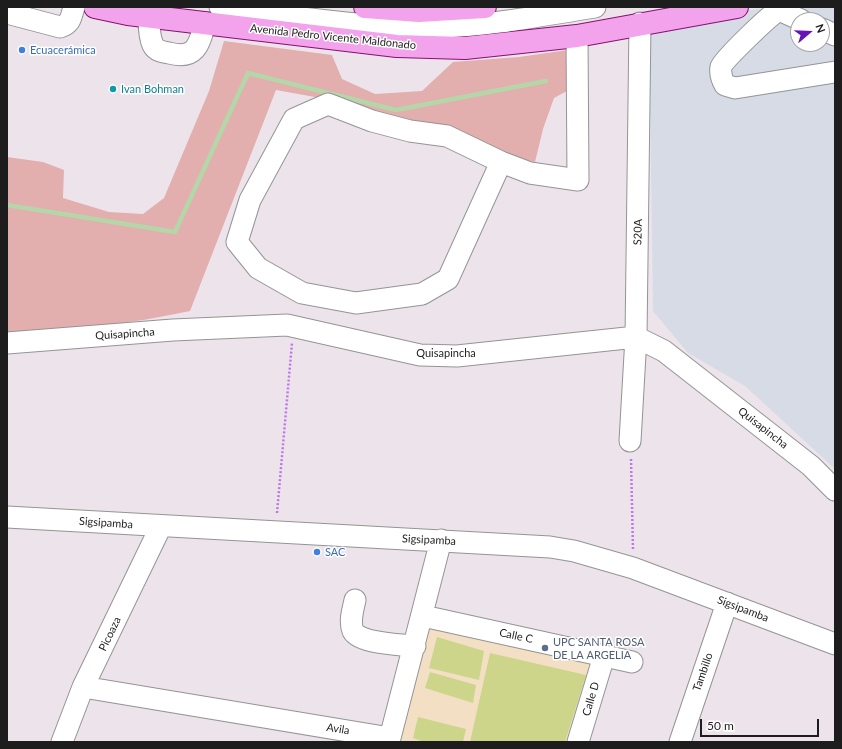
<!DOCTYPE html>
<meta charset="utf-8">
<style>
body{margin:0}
#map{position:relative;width:842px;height:749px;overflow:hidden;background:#ede4eb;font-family:Lato,sans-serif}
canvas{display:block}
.frame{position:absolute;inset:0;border:8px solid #1d1d1d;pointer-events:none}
.north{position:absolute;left:790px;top:12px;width:40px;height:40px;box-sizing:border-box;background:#fff;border:1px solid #a5a5a5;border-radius:50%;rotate:71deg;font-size:11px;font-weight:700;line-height:16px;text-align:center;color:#1d1d1d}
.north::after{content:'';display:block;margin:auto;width:14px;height:18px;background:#6614b6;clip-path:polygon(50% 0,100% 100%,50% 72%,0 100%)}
.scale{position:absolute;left:700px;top:719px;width:119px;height:18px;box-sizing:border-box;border:2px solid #1d1d1d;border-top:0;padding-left:5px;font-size:12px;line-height:14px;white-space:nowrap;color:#1d1d1d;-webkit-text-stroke:3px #fff;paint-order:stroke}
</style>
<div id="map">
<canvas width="842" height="749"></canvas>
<div class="frame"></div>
<div class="north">N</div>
<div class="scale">50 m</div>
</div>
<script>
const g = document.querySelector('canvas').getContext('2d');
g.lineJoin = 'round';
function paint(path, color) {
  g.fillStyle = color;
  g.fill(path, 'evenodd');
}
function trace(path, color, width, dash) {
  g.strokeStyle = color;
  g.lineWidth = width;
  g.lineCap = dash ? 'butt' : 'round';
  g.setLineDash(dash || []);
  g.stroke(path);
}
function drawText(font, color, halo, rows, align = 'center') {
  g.font = font + ' Lato,sans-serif';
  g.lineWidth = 3;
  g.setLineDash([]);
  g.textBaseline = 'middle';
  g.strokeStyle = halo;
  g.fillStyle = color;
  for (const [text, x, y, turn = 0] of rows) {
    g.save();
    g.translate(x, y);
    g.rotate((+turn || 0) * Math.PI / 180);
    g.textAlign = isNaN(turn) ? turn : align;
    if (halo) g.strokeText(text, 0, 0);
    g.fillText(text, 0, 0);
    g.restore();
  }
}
paint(new Path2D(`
 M780,7H835V469L745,386L688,353L653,311L649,21ZM798,20H822V44H798Z`), '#d6dbe5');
paint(new Path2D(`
 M224,41L332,55L342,79L375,94L422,91L453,62L519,57L568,50L567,91L554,98L543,129L535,162L518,159L441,124L382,117L326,99L276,90L190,311C130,324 68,331 7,332V157L43,162L64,170L63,198L109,212L143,214L164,198L209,91Z`), '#e2afae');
paint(new Path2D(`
 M426,621L596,660L573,742H394Z`), '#f3e0c4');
paint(new Path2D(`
 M437,637L484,651L479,680L429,668Z
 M490,653L586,675L565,742H470Z
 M430,672L476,685L473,703L425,688Z
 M418,717L466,729L463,742H424L413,738Z`), '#ccd589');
trace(new Path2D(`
 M7,205L175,232L248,73L396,110L546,81`), '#b5d6a8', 4.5);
const minor = new Path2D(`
 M220,7C292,16 365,29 438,27C491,26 543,15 595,7
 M779,10C770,15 724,59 721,67C720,73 722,80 725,85L735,88L835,72
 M779,10L801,20
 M7,13L60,27C71,24 71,17 74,7
 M149,17C149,25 149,37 153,45C156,51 163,52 169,53C195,60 199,46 205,23
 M822,29L835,35
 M501,162L448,279L422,294L356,303L302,293L258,268L237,242L250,200L294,119L328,104L372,121L410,131L447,136L501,162L530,173L578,180L577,36
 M7,343L173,330L287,325L420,355L457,356L636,337L664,351L811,466L835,490
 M630,441L636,337L640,23
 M7,517L550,547L574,551L633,568L835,644
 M355,600C353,610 349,621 353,631C359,643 401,645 415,646
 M423,616L632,662
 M83,687L390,738L441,540
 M62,742L83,687L161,526
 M578,742L604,656
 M680,742L727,603`);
const major = new Path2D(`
 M95,7L128,14L397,46L465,48L577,36L737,7
 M365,7L419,11L485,7`);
trace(minor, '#949494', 23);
trace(major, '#870f72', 24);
trace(new Path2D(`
 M631,459L633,550
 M277,513L292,343`), '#bd76eb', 2.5, [2, 2]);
trace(minor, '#fff', 21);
trace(major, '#f2a3ec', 22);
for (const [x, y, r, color] of [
 [22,50,4,"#3f7fe0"],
 [113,89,4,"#0f9aa8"],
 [317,552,4,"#3f7fe0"],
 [545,648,4,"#5c6f8a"]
]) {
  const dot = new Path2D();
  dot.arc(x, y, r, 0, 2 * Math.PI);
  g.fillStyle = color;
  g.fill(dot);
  trace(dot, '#fff', 1.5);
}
drawText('11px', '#1d1d1d', '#fff', [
 ["Avenida Pedro Vicente Maldonado",333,37,6],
 ["S20A",638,232,-89],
 ["Quisapincha",125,334,-4],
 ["Quisapincha",446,353],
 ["Quisapincha",763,428,38],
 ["Sigsipamba",106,523,4],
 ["Sigsipamba",429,540,3],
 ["Sigsipamba",743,609,21],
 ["Picoaza",110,634,-64],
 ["Calle C",516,636,12],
 ["Tambillo",703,672,-71],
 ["Calle D",591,699,-74],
 ["Avila",338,729,9]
]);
drawText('11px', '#366cbe', '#fff', [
 ["Ecuacerámica",30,50],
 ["SAC",325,552]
], 'left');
drawText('11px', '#0d838f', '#fff', [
 ["Ivan Bohman",121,89]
], 'left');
drawText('11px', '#4e5e75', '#fff', [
 ["UPC SANTA ROSA",553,642],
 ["DE LA ARGELIA",553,655]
], 'left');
</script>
